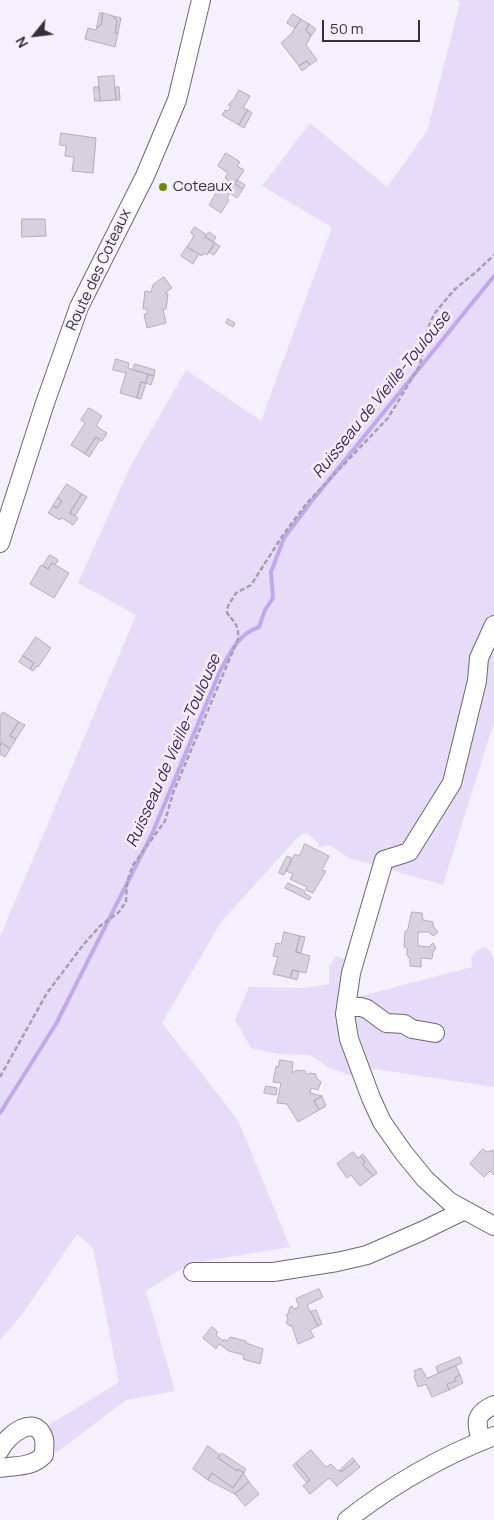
<!DOCTYPE html>
<style>
body{margin:0}
#map{position:relative;width:494px;height:1520px;overflow:hidden;background:#f5f0fe;font-family:Manrope,sans-serif}
canvas{display:block}
.north{position:absolute;left:10px;top:10px;width:50px;height:50px;-webkit-text-stroke:4px #f5f0fe;paint-order:stroke;rotate:241deg;font-size:14px;font-weight:700;line-height:20px;text-align:center;color:#343238}
.north::after{content:'';display:block;margin:auto;width:18px;height:22px;background:#343238;clip-path:polygon(50% 0,100% 100%,50% 72%,0 100%)}
.scale{position:absolute;left:322px;top:20px;width:98px;height:22px;box-sizing:border-box;border:2px solid #343238;border-top:0;padding-left:6px;font-size:15px;line-height:18px;white-space:nowrap;color:#343238;-webkit-text-stroke:4px #f5f0fe;paint-order:stroke}
</style>
<div id="map">
<canvas width="494" height="1520"></canvas>
<div class="north">N</div>
<div class="scale">50 m</div>
</div>
<script>
const g = document.querySelector('canvas').getContext('2d');
g.lineJoin = 'round';
function paint(path, color) {
  g.fillStyle = color;
  g.fill(path, 'evenodd');
}
function trace(path, color, width, dash) {
  g.strokeStyle = color;
  g.lineWidth = width;
  g.lineCap = dash ? 'butt' : 'round';
  g.setLineDash(dash || []);
  g.stroke(path);
}
function drawText(font, color, halo, rows, align = 'center') {
  g.font = font + ' Manrope,sans-serif';
  g.lineWidth = 5;
  g.setLineDash([]);
  g.textBaseline = 'middle';
  g.strokeStyle = halo;
  g.fillStyle = color;
  for (const [text, x, y, turn = 0] of rows) {
    g.save();
    g.translate(x, y);
    g.rotate((+turn || 0) * Math.PI / 180);
    g.textAlign = isNaN(turn) ? turn : align;
    if (halo) g.strokeText(text, 0, 0);
    g.fillText(text, 0, 0);
    g.restore();
  }
}
paint(new Path2D(`
 M456,0H494V722L443,885L349,858L330,845L319,847L318,843L307,833L299,836L221,922L162,1023L238,1120L290,1247L191,1263L146,1291L175,1391L126,1400L56,1453L44,1428L119,1382L93,1248L77,1234L21,1316L0,1340V937L136,615L78,583L131,465L186,370L261,421L332,227L262,186L310,123L387,187L427,131L460,2Z
 M485,947L491,952L494,962V1087L374,1069L354,1065L355,1077L329,1068L310,1055L278,1054L251,1048L235,1020L249,987L304,988L329,984V967L336,956L348,960L343,996H361L472,967L471,958L476,951Z`), '#e6dcf9');
trace(new Path2D(`
 M0,1113L56,1024L152,834L220,671C230,653 238,634 259,627L265,610L273,598L271,572L284,538L311,502L494,276`), '#c3a7ee', 4);
const building = new Path2D(`
 M100,13H103L101,25L97,27Z
 M103,13L113,16L117,21L115,33H118L115,47L85,39L88,28L96,30L97,27L101,25Z
 M293,14L301,19L295,28L287,23Z
 M113,16L121,18L118,33H115L117,21Z
 M301,19L309,24L306,30L311,36L306,45L317,60L310,65L307,61L299,66L281,43L291,34Z
 M309,24L316,29L311,36L306,30Z
 M307,61L310,65L302,71L299,66Z
 M114,76L116,100L100,101L98,77Z
 M94,87H99L100,101H95Z
 M119,87L120,100H116L115,88Z
 M239,90L250,96L243,108L248,110L239,125L222,115L225,110L228,111L231,106L228,105L234,99Z
 M248,110L252,113L244,128L239,125Z
 M61,133L96,138L93,173L72,171L74,157L65,156L66,146L60,145Z
 M226,153L240,162L237,166L244,170L235,184L243,189L237,198L230,193L227,198L229,200L221,213L209,205L220,186L224,188L228,180L225,178L228,173L218,166Z
 M237,180L245,185L243,189L235,184Z
 M22,219H45L46,236L22,237Z
 M195,227L207,235L205,237L215,243L207,255L204,253L202,256L187,247L194,236L191,233Z
 M209,232L216,237L213,242L205,237Z
 M215,243L220,246L214,255L209,252Z
 M187,247L199,254L193,264L181,256Z
 M164,277L172,288L165,293L168,294L166,309H163L166,323L147,328L144,314H147V309H143L145,291L151,292L153,285Z
 M228,319L235,323L233,327L226,323Z
 M116,359L129,363L128,368L148,374L146,383L141,382L137,398L120,393L126,373L113,370Z
 M135,364L155,370L154,376L133,370Z
 M148,374L154,376L151,385L146,383Z
 M141,382L146,383L141,399L137,398Z
 M89,408L102,416L96,426L107,433L102,441L96,437L85,454L71,445L85,423L81,420Z
 M96,437L100,440L89,457L85,454Z
 M67,484L82,494L70,513L78,518L73,525L62,518L60,520L48,513L53,506L57,508L62,501L58,498Z
 M82,494L87,497L75,516L70,513Z
 M58,498L62,501L57,508L53,506Z
 M50,555L58,560L55,565L52,563L48,569L43,566Z
 M52,563L69,573L54,598L30,584L41,565L48,569Z
 M36,637L51,648L38,667L37,666L33,671L30,669L34,663L23,656Z
 M23,656L34,663L30,669L19,662Z
 M3,712L19,722L10,736L16,739L10,749L2,743L0,746V716Z
 M19,722L25,725L16,739L10,736Z
 M2,743L10,749L5,757L0,754V746Z
 M305,844L329,856L322,870L326,871L313,893L306,890L307,887L290,879L293,874L286,871L295,854L299,856Z
 M287,856L292,858L284,875L279,873Z
 M288,883L305,891L304,893L311,897L309,900L285,888Z
 M412,912L422,913L423,920L433,922V926L438,932L433,936L429,932H419L418,934V946L429,947L433,943L436,948L433,952L432,959L421,958V967L410,966V959L407,955V948L404,947L405,931H407Z
 M284,932L300,936L296,952L310,956L306,973L293,970L290,978L273,974L278,957L273,956L276,943L281,944Z
 M300,936L305,937L301,953L296,952Z
 M293,970L299,972L297,980L290,978Z
 M280,1060L293,1062L292,1073L297,1070L301,1071L304,1070L308,1075L310,1073L316,1074V1077L321,1082L318,1090L311,1088L310,1093L322,1096L314,1101L319,1110L298,1122L287,1104L277,1103L281,1083L273,1082L276,1066L278,1067Z
 M266,1086L277,1088L276,1095L264,1093Z
 M322,1096L326,1106L319,1110L314,1101Z
 M483,1149L487,1152L494,1150V1175L490,1171L484,1177L470,1164Z
 M353,1152L358,1158L361,1156L365,1162L362,1164L373,1176L360,1186L351,1175L347,1178L337,1164Z
 M363,1154L377,1173L373,1176L362,1164L365,1162L361,1156Z
 M319,1289L323,1297L307,1305L318,1326L310,1330L314,1337L298,1344L292,1326L288,1325L286,1323L288,1319L286,1315L288,1314L290,1307L292,1306L293,1309L299,1307L296,1299Z
 M316,1310L322,1324L318,1326L311,1312Z
 M212,1327L218,1332L216,1335L223,1341L224,1339L227,1341L230,1337L246,1341V1343L263,1349L260,1364L243,1359L244,1355L229,1351L219,1344L216,1349L203,1338Z
 M460,1357L462,1363L438,1373L436,1367Z
 M456,1366L460,1375L455,1378L456,1381L447,1384L449,1390L432,1397L426,1384L418,1387L414,1376L416,1375L414,1371L421,1368L427,1378Z
 M460,1375L463,1383L449,1390L447,1384L456,1381L455,1378Z
 M208,1446L220,1455L218,1458L237,1471L238,1469L244,1473L233,1488L212,1473L208,1480L193,1469Z
 M311,1450L326,1467L331,1464L338,1471L340,1470L341,1472L355,1461L360,1467L337,1486L329,1478L310,1494L303,1486L310,1480L296,1463Z
 M222,1453L246,1469L244,1473L238,1469L237,1471L218,1458Z
 M353,1458L355,1461L341,1472L340,1470Z
 M296,1463L310,1480L307,1483L293,1466Z
 M212,1473L233,1488L243,1473L249,1482L235,1494L208,1480Z
 M249,1482L259,1494L245,1506L235,1494Z`);
paint(building, '#d5d1de');
trace(building, '#b3aebc', 1);
const minor = new Path2D(`
 M0,543L45,403L79,307L145,176L177,100L201,0
 M494,625L479,658L477,681L452,783L409,852L384,860L351,973L345,1014L349,1039L371,1098L382,1122L403,1152L425,1179L450,1202L494,1226
 M346,1007H361L367,1009L386,1023L404,1024L412,1029L435,1033
 M193,1272H273L337,1262L367,1255L422,1231L465,1210
 M481,1441C476,1422 474,1414 494,1405
 M0,1450C7,1435 36,1412 44,1439C45,1444 44,1450 44,1455C31,1468 17,1465 0,1468
 M347,1520C393,1484 440,1457 494,1436`);
trace(minor, '#6c6774', 20);
trace(new Path2D(`
 M0,1077L47,993L84,944L100,926L118,913L126,902L127,882L133,865L165,821L173,793L238,639C239,625 235,623 227,613L228,606L236,593L251,585L283,535L307,503L388,418L420,365L427,331L434,314L454,290L476,272L494,255`), '#a4a0ab', 2.5, [5, 2.5]);
trace(minor, '#fff', 18);
for (const [x, y, r, color] of [
 [163,187,5,"#6f8a00"]
]) {
  const dot = new Path2D();
  dot.arc(x, y, r, 0, 2 * Math.PI);
  g.fillStyle = color;
  g.fill(dot);
  trace(dot, '#f5f0fe', 2);
}
drawText('15px', '#343238', '#f5f0fe', [
 ["Coteaux",173,187]
], 'left');
drawText('15px', '#343238', '#f5f0fe', [
 ["Route des Coteaux",99,270,-65]
]);
drawText('italic 16px', '#3f1667', '#f5f0fe', [
 ["Ruisseau de Vieille-Toulouse",382,395,-51],
 ["Ruisseau de Vieille-Toulouse",174,751,-66]
]);
</script>
